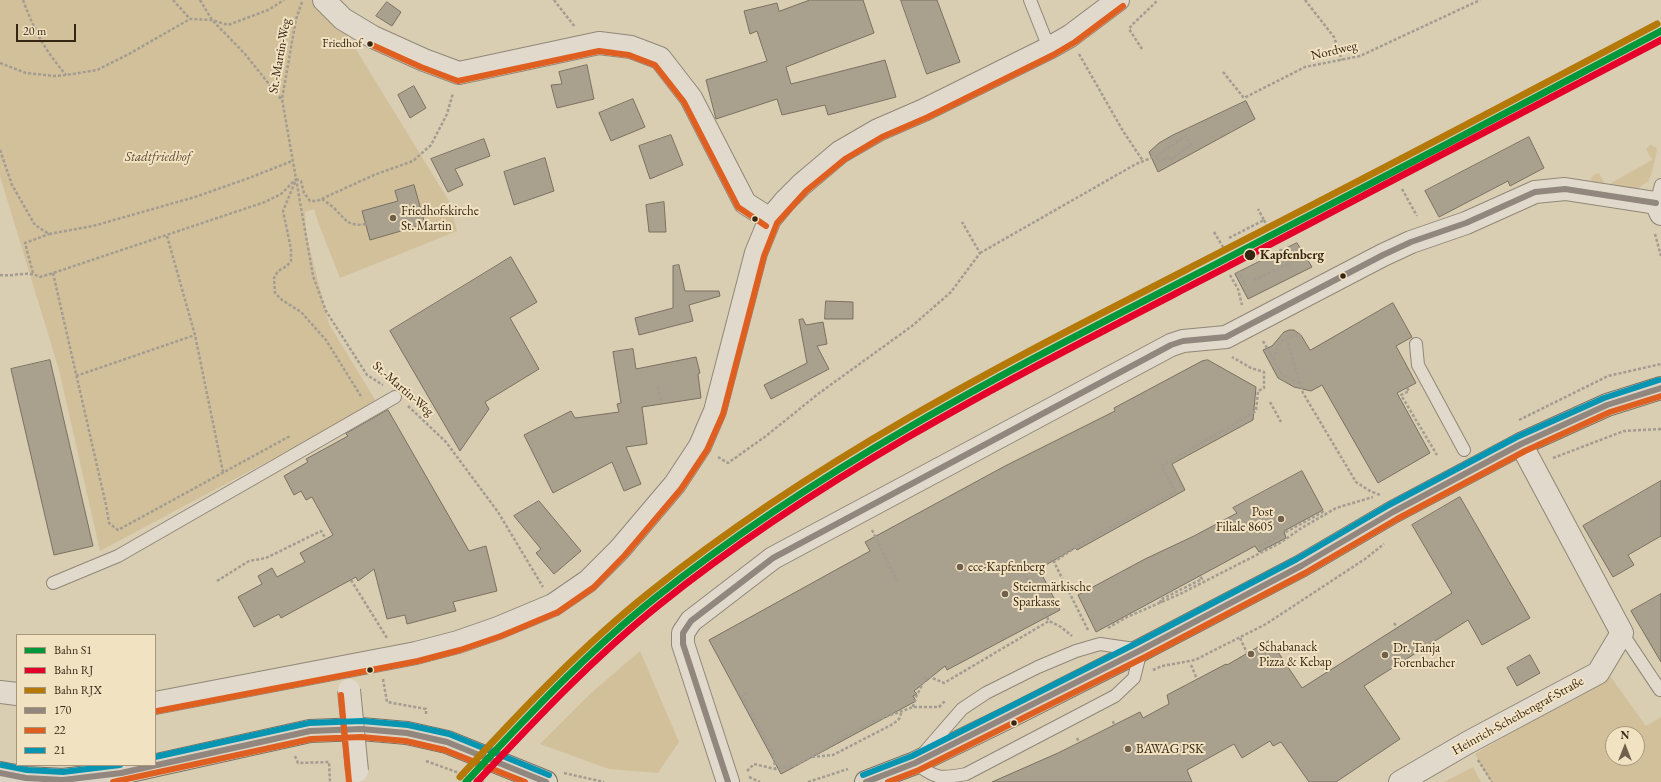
<!DOCTYPE html>
<meta charset="utf-8">
<style>
body{margin:0}
#map{position:relative;width:1661px;height:782px;overflow:hidden;background:#d9cdb2;font-family:"EB Garamond",serif}
canvas{display:block}
.legend{position:absolute;left:16px;top:634px;width:140px;height:132px;box-sizing:border-box;background:#f1e2c2;border:1px solid #a7967c;margin:0;padding:5px 7px;list-style:none;font-size:12px;color:#372514}
.legend li{display:flex;align-items:center;gap:8px;height:20px}
.legend b{width:20px;border:1px solid #a7967c}
.north{position:absolute;left:1605px;top:726px;width:40px;height:40px;box-sizing:border-box;background:#f1e2c2;border:1px solid #a7967c;border-radius:50%;rotate:0deg;font-size:11px;font-weight:700;line-height:16px;text-align:center;color:#372514}
.north::after{content:'';display:block;margin:auto;width:14px;height:18px;background:#70604b;clip-path:polygon(50% 0,100% 100%,50% 72%,0 100%)}
.scale{position:absolute;left:16px;top:24px;width:60px;height:18px;box-sizing:border-box;border:2px solid #372514;border-top:0;padding-left:5px;font-size:12px;line-height:14px;white-space:nowrap;color:#372514;-webkit-text-stroke:3px #f1e2c2;paint-order:stroke}
</style>
<div id="map">
<canvas width="1661" height="782"></canvas>
<ul class="legend">
<li><b style="height:5px;background:#00983a"></b>Bahn S1</li>
<li><b style="height:5px;background:#e4002b"></b>Bahn RJ</li>
<li><b style="height:5px;background:#b47907"></b>Bahn RJX</li>
<li><b style="height:5px;background:#91877e"></b>170</li>
<li><b style="height:5px;background:#df5f21"></b>22</li>
<li><b style="height:5px;background:#0895b2"></b>21</li>
</ul>
<div class="north">N</div>
<div class="scale">20 m</div>
</div>
<script>
const g = document.querySelector('canvas').getContext('2d');
g.lineJoin = 'round';
function paint(path, color) {
  g.fillStyle = color;
  g.fill(path, 'evenodd');
}
function trace(path, color, width, dash) {
  g.strokeStyle = color;
  g.lineWidth = width;
  g.lineCap = dash ? 'butt' : 'round';
  g.setLineDash(dash || []);
  g.stroke(path);
}
function drawText(font, color, halo, rows, align = 'center') {
  g.font = font + ' "EB Garamond",serif';
  g.lineWidth = 4;
  g.setLineDash([]);
  g.textBaseline = 'middle';
  g.strokeStyle = halo;
  g.fillStyle = color;
  for (const [text, x, y, turn = 0] of rows) {
    g.save();
    g.translate(x, y);
    g.rotate((+turn || 0) * Math.PI / 180);
    g.textAlign = isNaN(turn) ? turn : align;
    if (halo) g.strokeText(text, 0, 0);
    g.fillText(text, 0, 0);
    g.restore();
  }
}
paint(new Path2D(`
 M0,0H313L321,11L347,35L449,201L457,231L340,278L318,222L314,209L305,212L306,234L329,324L377,403L100,551L59,370L0,176Z
 M1650,145L1656,147L1657,151L1651,175L1648,181L1636,190L1593,185L1591,178L1594,175L1599,173L1606,186L1652,160L1646,149Z
 M640,651L679,742L658,773L609,769L540,744L590,694Z
 M1610,676L1646,726L1661,717V782H1491L1475,754ZM1613,734H1637V758H1613Z
 M1473,767L1481,782H1444Z`), '#d2c09b');
const building = new Path2D(`
 M810,0H863L874,33L786,67L791,84L885,60L896,97L828,115L825,105L782,115L777,99L716,119L706,80L767,61L757,31L750,34L744,11L777,3L779,11Z
 M901,0H937L960,62L927,74Z
 M387,2L401,12L392,26L376,16Z
 M587,65L594,99L557,108L551,85L562,84L559,72Z
 M414,86L426,108L410,118L398,95Z
 M633,99L645,127L611,141L599,113Z
 M1246,101L1255,119L1158,172L1149,152L1159,143L1171,136Z
 M671,135L683,165L650,179L639,146Z
 M1529,137L1544,168L1510,186L1508,181L1439,217L1425,191Z
 M484,139L490,156L455,169L463,185L448,192L431,159Z
 M545,158L554,191L514,205L504,172Z
 M414,185L425,224L370,240L362,211L398,201L395,191Z
 M664,202L666,232H649L646,205Z
 M1297,243L1312,267L1248,299L1235,274Z
 M511,257L537,302L510,318L539,369L485,402L489,409L460,451L390,331Z
 M679,265L685,291H719L720,296L689,305L693,321L639,335L635,318L673,308V266Z
 M826,301L853,302V319H825Z
 M1393,303L1412,337L1396,346L1416,383L1397,393L1430,453L1378,483L1322,385L1311,391L1294,387L1278,378L1263,350L1272,346L1284,332L1289,330H1294L1301,335L1310,350Z
 M803,319L806,325L823,322L827,344L817,346L829,369L771,399L764,385L807,363L799,320Z
 M633,349L636,369L696,357L700,373L698,374L701,398L642,407L647,444L626,447L641,484L624,491L612,462L553,493L524,435L571,411L575,418L619,412L617,404L621,403L613,352Z
 M50,360L93,546L54,555L11,369Z
 M1208,360L1256,387L1253,420L1172,464L1185,490L1077,550L1075,548L1039,569L1060,610L947,670L945,666L914,691L917,694L913,696L916,701L781,774L709,640L870,551L865,542L1005,466L1115,411L1114,408L1202,361Z
 M388,410L469,551L486,546L497,591L453,602L456,611L407,624L405,615L387,619L374,569L358,581L356,577L281,618L279,614L254,627L238,597L262,584L258,576L272,568L277,577L305,562L300,553L333,535L312,497L306,500L301,491L294,495L284,476L308,462L306,459L348,436L346,434Z
 M1302,471L1323,510L1284,531L1286,538L1259,552L1255,546L1096,632L1078,595L1145,559L1194,536L1237,513L1233,508Z
 M1661,481V536L1628,555L1634,565L1613,577L1583,526Z
 M1460,497L1530,618L1482,645L1468,620L1364,686L1400,739L1336,782H1309L1281,742L1273,746L1270,741L1242,758L1234,744L1187,770L1192,782H992L1058,753L1140,712L1143,718L1169,704L1167,695L1226,664L1227,665L1270,640L1302,688L1452,593L1412,525Z
 M539,501L581,551L554,574L536,553L541,549L514,516Z
 M1661,594V662L1631,611Z
 M1530,655L1540,673L1517,686L1507,668Z`);
paint(building, '#a9a08d');
trace(building, '#7a7161', 1);
const lane = new Path2D(`
 M1030,0L1049,48
 M1656,203L1661,185
 M1416,344L1418,365L1464,450
 M53,583L118,556L395,397
 M1622,633L1660,690L1661,689
 M1100,644L1141,650L1134,678L1115,696L966,774C940,779 936,779 915,763L962,709L986,693L1038,667L1076,651Z`);
const street = new Path2D(`
 M324,0L343,19L373,37L424,60L459,73L599,43L631,47L660,58L691,98L745,203L770,219
 M0,692L17,694
 M155,703L416,653L458,642L498,628L553,605L588,581L619,550L675,484L700,446L715,411L756,253L770,219L785,201L801,185L840,152L878,130L924,110L1049,48L1070,36L1118,0
 M728,782L683,644V633L691,621L773,558L1171,345L1183,341L1226,337L1383,255L1411,242L1466,223L1535,192L1565,189L1656,203L1661,214
 M1400,782L1467,743L1598,673L1622,633L1521,444`);
const primary = new Path2D(`
 M0,773L26,778L63,780L121,773L310,731L361,729L407,733L447,742L546,782
 M866,782L915,763L1011,716L1141,650L1301,566L1393,512L1521,444L1607,405L1661,388`);
trace(lane, '#908777', 14);
trace(street, '#908777', 24);
trace(primary, '#7a7161', 24);
trace(new Path2D(`
 M23,0C35,32 44,49 66,75
 M173,0L190,19
 M200,0L212,20L245,54L281,99
 M554,0L575,27
 M1305,0L1334,37L1342,60
 M302,2L296,19L282,99L313,276L326,311L367,375L383,385
 M1142,49L1129,29L1132,25L1158,0
 M1079,54L1123,131L1143,161
 M0,63L26,73L54,76L67,75L97,70L129,54L190,19L212,20L228,25L268,10L284,0
 M1223,72L1244,98L1305,67L1360,56L1480,0
 M0,150L12,185L35,225L49,234L93,226L195,197L249,178L292,161
 M296,179L301,181L304,193L310,201H317L374,175L413,161L431,145L447,114L453,93
 M295,182L283,211L291,249V261L287,266L278,271L274,278L275,293L282,300L301,312L326,340L362,398
 M1402,189L1417,216
 M322,199C326,202 331,205 335,209C346,220 348,227 366,224
 M1264,220L1269,230
 M1214,232L1226,252
 M1655,234L1661,256
 M167,236L195,335L223,472
 M1229,238L1264,220L1258,209
 M1280,249L1290,267
 M980,253L1136,164L1156,156L1186,136L1191,145L1170,160L1168,157L1160,162L1156,156
 M1238,271L1246,285
 M33,273L25,243L49,234
 M53,273L106,505L109,523L118,530L290,436
 M0,275C13,277 28,270 40,277L53,273L265,202L281,194L296,179
 M1230,275L1238,289L1242,305
 M1254,280L1288,264
 M1263,341L1283,376L1300,383
 M1288,343L1303,393L1356,482L1370,491L1380,495
 M1274,360C1277,341 1283,338 1301,335
 M76,376L195,335
 M658,387L661,402
 M1407,388L1409,391L1401,395L1437,455
 M1270,402L1281,422
 M408,406L446,442L498,512L543,587
 M1519,420L1608,376L1661,364
 M718,457L728,463L766,436L818,394L912,326L951,292L980,253L962,222
 M1553,458L1624,431L1661,429
 M872,530L897,581
 M1263,551L1260,546L1323,512L1326,515
 M1024,573L1049,621L1061,627L1072,636
 M351,580L387,638
 M217,581L249,561L266,558L321,531L326,539
 M1161,603L1160,600L1202,579L1199,575
 M1394,623L1397,627
 M1108,628L1125,618L1180,594L1280,543L1300,529L1336,508L1373,497
 M1088,630L1054,562L1079,545L1175,492L1162,466L1256,411L1258,391L1264,388V372L1251,368L1232,357
 M1240,638L1247,653
 M1191,665L1197,679
 M1323,668L1326,672
 M1153,670L1162,666L1195,660L1266,624L1365,559L1384,544
 M383,679L387,702L426,709V716
 M747,693L742,696L774,756L775,769
 M913,707L915,699L926,677H930L944,683L1049,621
 M1113,721L1114,725
 M1077,738L1079,742
 M295,756L298,763L329,762L330,782
 M812,757L833,755L893,724L899,719L902,711
 M1478,760L1492,782
 M426,761L484,782
 M747,771L754,764L775,769L797,765L869,723L913,707H939L945,701
 M564,773L604,782
 M749,777L760,782
 M808,782L848,769`), '#a39c90', 2.5, [3, 2]);
trace(lane, '#e1dacc', 12);
trace(street, '#e1dacc', 22);
trace(primary, '#dbd4c5', 22);
const streetBridge = new Path2D(`
 M349,690L357,771`);
trace(streetBridge, '#908777', 24, []);
trace(streetBridge, '#e1dacc', 22);
trace(new Path2D(`
 M0,773L26,778L63,780L121,773L310,731L361,729L407,733L447,742L546,782
 M728,782L683,644V633L691,621L773,558L1171,345L1183,341L1226,337L1383,255L1411,242L1466,223L1535,192L1565,189L1656,203
 M866,782L915,763L1141,650L1301,566L1393,512L1521,444L1607,405L1661,388`), '#91877e', 6);
trace(new Path2D(`
 M370,44L421,67L458,81L599,51L629,55L655,65L684,102L738,207L766,226
 M341,695L349,782
 M157,711L418,661L460,650L501,636L558,612L594,587L625,555L681,489L707,450L723,414L764,256L777,223L806,191L845,159L882,137L928,117L1053,55L1075,42L1123,6
 M113,782L311,739L361,737L406,741L445,750L525,782
 M888,782L919,770L1145,657L1305,573L1397,519L1525,451L1610,412L1661,396`), '#df5f21', 6);
trace(new Path2D(`
 M155,757L309,723L362,721L408,725L449,734L549,775
 M2,765L27,770L63,772L120,765
 M863,775L912,756L1137,643L1297,559L1389,505L1517,437L1604,398L1659,380`), '#0895b2', 6);
trace(new Path2D(`
 M466,782C526,718 586,653 655,598C825,462 1019,365 1212,266C1362,189 1512,110 1661,31`), '#00983a', 7);
trace(new Path2D(`
 M477,782C535,720 593,658 659,605C831,467 1028,370 1223,269C1369,194 1515,117 1661,40`), '#e4002b', 7);
trace(new Path2D(`
 M460,777C520,712 581,647 650,592C819,456 1014,358 1207,259C1358,182 1508,103 1657,24`), '#b47907', 7);
for (const [x, y, r, color] of [
 [370,44,3.5,"#372514"],
 [393,218,4,"#70604b"],
 [755,219,3.5,"#372514"],
 [1250,255,6,"#372514"],
 [1343,276,3.5,"#372514"],
 [1281,519,4,"#70604b"],
 [960,567,4,"#70604b"],
 [1005,594,4,"#70604b"],
 [1251,654,4,"#70604b"],
 [1385,655,4,"#70604b"],
 [370,670,3.5,"#372514"],
 [1014,723,3.5,"#372514"],
 [1128,749,4,"#70604b"]
]) {
  const dot = new Path2D();
  dot.arc(x, y, r, 0, 2 * Math.PI);
  g.fillStyle = color;
  g.fill(dot);
  trace(dot, '#f1e2c2', 1.5);
}
drawText('12px', '#372514', '#f1e2c2', [
 ["Friedhof",362,44]
], 'right');
drawText('13px', '#372514', '#f1e2c2', [
 ["Nordweg",1334,51,-13],
 ["St.-Martin-Weg",280,56,-80],
 ["St.-Martin-Weg",403,389,41],
 ["Heinrich-Scheibengraf-Straße",1518,716,-29]
]);
drawText('italic 13px', '#5c4931', '#f1e2c2', [
 ["Stadtfriedhof",158,157]
]);
drawText('13px', '#372514', '#f1e2c2', [
 ["Friedhofskirche",401,211],
 ["St. Martin",401,226],
 ["Post",1273,512,"right"],
 ["Filiale 8605",1273,527,"right"],
 ["ece-Kapfenberg",968,567],
 ["Steiermärkische",1013,587],
 ["Sparkasse",1013,602],
 ["Schabanack",1259,647],
 ["Pizza & Kebap",1259,662],
 ["Dr. Tanja",1393,648],
 ["Forenbacher",1393,663],
 ["BAWAG PSK",1136,749]
], 'left');
drawText('bold 13px', '#372514', '#f1e2c2', [
 ["Kapfenberg",1260,255]
], 'left');
</script>
